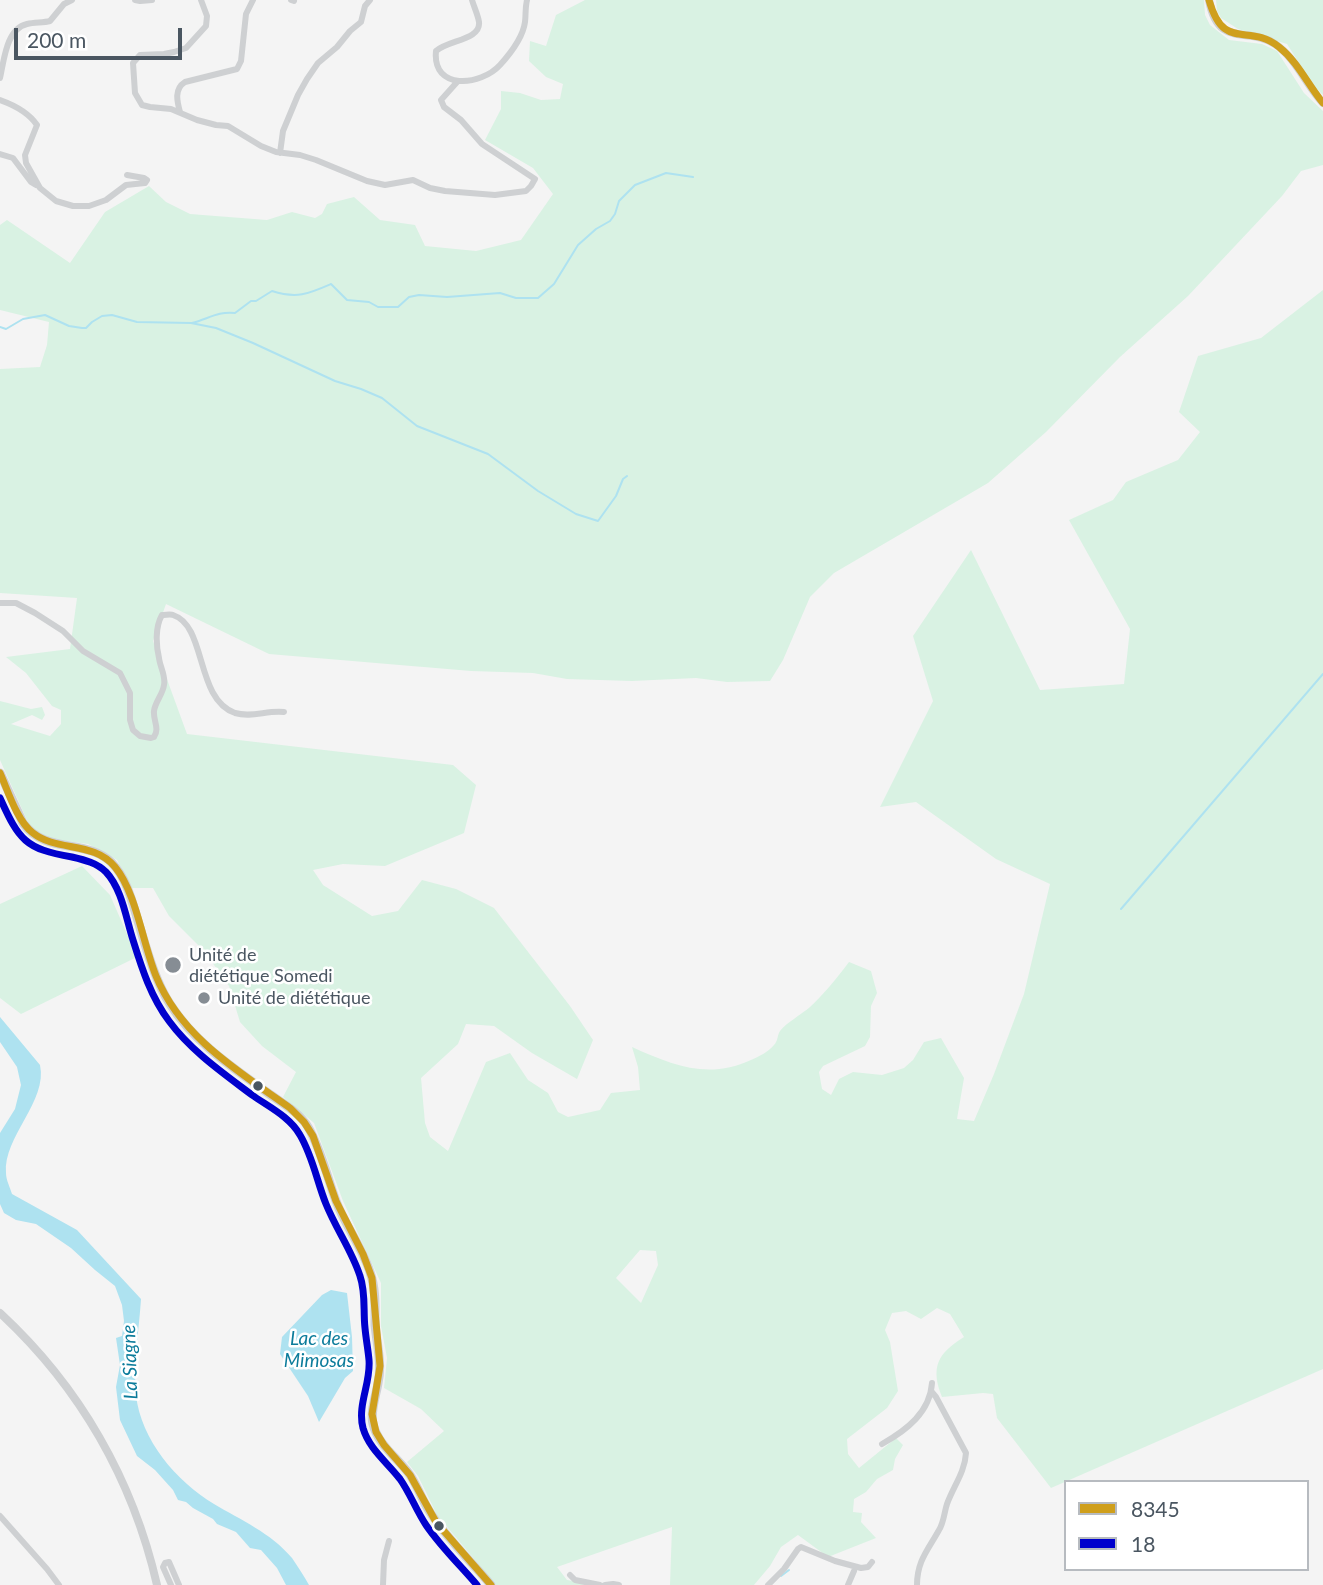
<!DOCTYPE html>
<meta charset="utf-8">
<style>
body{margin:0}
#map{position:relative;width:1323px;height:1585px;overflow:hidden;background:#f4f4f4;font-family:Lato,sans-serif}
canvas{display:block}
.legend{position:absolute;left:1064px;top:1480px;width:245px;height:91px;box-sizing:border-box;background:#fff;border:2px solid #b7bbc0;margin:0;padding:9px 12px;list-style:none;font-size:21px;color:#4a5661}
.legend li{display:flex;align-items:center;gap:14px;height:35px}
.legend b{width:35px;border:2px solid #b7bbc0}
.scale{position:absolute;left:14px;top:28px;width:168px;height:32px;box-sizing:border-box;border:4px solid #4a5661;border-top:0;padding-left:9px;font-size:21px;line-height:24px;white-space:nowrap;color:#4a5661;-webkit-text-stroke:5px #fff;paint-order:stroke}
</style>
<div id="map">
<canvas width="1323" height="1585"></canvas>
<ul class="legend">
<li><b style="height:9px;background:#cf9f1c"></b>8345</li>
<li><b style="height:9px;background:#0000cd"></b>18</li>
</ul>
<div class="scale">200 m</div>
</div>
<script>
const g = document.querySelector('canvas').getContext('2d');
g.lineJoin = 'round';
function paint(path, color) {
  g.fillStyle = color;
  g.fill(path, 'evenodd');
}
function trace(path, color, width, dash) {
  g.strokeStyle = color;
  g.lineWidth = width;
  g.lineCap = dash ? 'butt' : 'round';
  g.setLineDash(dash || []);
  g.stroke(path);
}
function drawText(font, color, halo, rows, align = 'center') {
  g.font = font + ' Lato,sans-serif';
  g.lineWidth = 5;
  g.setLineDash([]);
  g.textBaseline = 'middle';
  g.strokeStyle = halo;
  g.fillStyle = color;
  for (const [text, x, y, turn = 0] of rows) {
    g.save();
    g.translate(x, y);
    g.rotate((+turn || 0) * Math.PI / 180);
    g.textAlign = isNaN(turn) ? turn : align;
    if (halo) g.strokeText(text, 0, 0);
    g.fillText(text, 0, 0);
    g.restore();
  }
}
paint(new Path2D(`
 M585,0H1204L1205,15L1210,25L1229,40L1262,44L1277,51L1304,93L1323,111V165L1301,171L1282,196L1188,296L1120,357L1046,432L988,483L834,573L810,597L783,660L770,681L727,682L696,678L632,681L567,679L533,673L471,671L269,654L166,604L153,641L187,734L453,765L476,785L464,833L385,866L343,864L313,870L323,885L372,916L398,911L422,880L456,889L494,908L570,1006L593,1040L577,1079L532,1053L494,1026L466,1024L458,1044L421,1078L425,1123L430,1137L448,1151L486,1062L510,1053L528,1080L548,1093L558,1112L568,1117L600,1110L611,1093L640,1090L638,1067L632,1047C672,1065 708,1080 751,1060C760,1056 768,1052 774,1045C778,1041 777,1036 780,1031C786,1023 802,1014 810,1007C825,993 837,978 849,962L871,971L877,993L871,1006L870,1037L865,1046L823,1066L819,1072L822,1089L831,1095L839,1079L853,1072L882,1075L904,1068L913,1060L924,1042L941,1038L964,1078L957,1119L974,1121L994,1074L1024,994L1050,884L996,859L916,802L880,807L933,701L913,636L971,550L1040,690L1124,684L1130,629L1069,520L1113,500L1126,482L1178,460L1200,432L1179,412L1198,356L1261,338L1323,290V1369L1051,1488L997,1418L993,1394L983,1393L942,1397C930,1367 938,1353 964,1337L950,1314L937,1308L921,1319L906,1311L892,1313L885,1330L890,1342L898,1391L887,1408L847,1439L848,1454L859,1468L896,1438L903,1445L895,1459L893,1470L877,1479L866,1492L854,1499L853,1512L862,1513L861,1522L876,1538L828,1557L798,1535L781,1547L770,1566L754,1585H670L672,1527L557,1567L567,1580L595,1585H496L437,1515L418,1476L407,1462L444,1431L421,1409L384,1388L387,1358L381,1326V1283L343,1201L314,1123L283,1097L296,1072L262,1046L240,1022L229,986L204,951L169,916L153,888H132L117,860L88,844L51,839L30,827L0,760V701L31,709L42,707L45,715L42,720L32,715L11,724L50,736L61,724V710L52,706L26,673L6,657L70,649L77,598L0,593V369L40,367L47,345L49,322L0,310V225L7,220L70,263L105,212L149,186L166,202L190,214L267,220L292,212L315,218L322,214L327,204L354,197L380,220L415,225L425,246L476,251L521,240L553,194L533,168L485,140L501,109V91L520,93L541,100L560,99L563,84L546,77L529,61L530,41L546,46L556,15ZM640,1250L656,1251L658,1265L641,1303L616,1278Z
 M1216,0H1323V95L1313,85L1287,44L1238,29L1221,18L1217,11Z
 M82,866L110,895L137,957L21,1014L0,998V904Z`), '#d9f2e3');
paint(new Path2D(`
 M0,1017L40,1065C48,1101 3,1137 6,1173C6,1180 10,1187 12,1194L77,1230L141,1299C139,1331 133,1363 136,1395C141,1440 176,1481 214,1504C241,1520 271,1533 292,1558C298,1567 304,1576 309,1585H286L277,1568L261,1550L250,1548L236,1532L217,1524L213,1519L193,1508L186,1502L178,1500L173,1490L155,1470L137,1456L120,1420L116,1387L120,1365L116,1338L122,1336L124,1321L122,1305L115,1286L95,1270L71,1248L36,1224L16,1220L4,1213L0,1204V1133L15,1109L21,1085L17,1067L0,1042Z
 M331,1290L347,1293L352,1337L353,1371L345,1378L319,1422L308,1396L280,1354L282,1337L322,1295Z`), '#aee2f0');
trace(new Path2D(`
 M192,323C208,319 218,311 235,313L251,301H256L272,291C297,299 308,294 331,284L347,300L369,302L378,307H398L409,297L419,295L447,297L500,293L516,298H538L554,284L578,245L596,229L610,221L615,214L619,201L635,185L666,173L693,177
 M0,327L6,329L23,319L45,315L69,326L82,328H86L92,322L102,316L112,315L137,322L191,323L216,328L253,343L335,381L361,389L382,398L417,426L488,454L538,491L576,514L598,521L616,496L623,479L627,476
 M1121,909L1323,674
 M781,1576L789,1570`), '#aee2f0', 2);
trace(new Path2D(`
 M135,0L140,1L152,0
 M201,0L207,16L206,26L186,48L174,52L164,54L140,55L133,63L135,93L142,105L150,107L171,109L197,120L216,125L228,126L261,146L276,152L300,155L316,160L367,181L385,185L413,180L430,188L445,191L495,195L526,191L531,186L535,179L482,144L461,120L444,107L441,100L458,81
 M291,0L294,1
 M472,0C474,7 478,15 479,22C481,40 448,40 436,51C432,91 481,86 500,65C510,54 523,37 525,22C526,14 525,8 527,0
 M0,78C4,61 6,29 27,24C35,22 43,23 50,21L64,4L72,0
 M0,100C14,105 29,113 37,125L25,155L26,163L40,188L56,201L73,206H89L106,200L126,185L145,183L147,180L144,178L127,175
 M180,112C177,101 174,89 185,82L237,69L241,61L246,14L253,0
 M280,153L283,131L298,95L307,79L318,63L337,47L350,31L361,22L365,6L370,0
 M0,154L13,158L31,182L36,185
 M0,603H16L35,613L63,631L83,651L120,673L130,693V720L133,730L140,736L151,738L154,737C160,728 153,721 154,711C155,702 163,694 164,685C166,676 160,667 159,658C156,645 155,627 162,615C163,615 171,614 173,615C207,626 195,699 235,713C252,718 267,710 284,712
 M882,1444C907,1430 930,1412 932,1383
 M0,1516L47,1569L59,1585
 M169,1562L165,1563L163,1567L171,1585
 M169,1562L179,1585
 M570,1575L575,1580L600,1585
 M383,1585L384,1560L389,1541
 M605,1585L613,1584L619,1585
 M768,1585L784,1569L798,1549L801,1547L835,1561L861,1568L868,1567L872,1562
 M848,1585L854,1571
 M917,1585C917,1561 928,1550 939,1530C944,1522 944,1513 947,1504C953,1487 965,1472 966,1453L936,1397L931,1391`), '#ced0d2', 6);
trace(new Path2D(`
 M1209,0C1218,49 1248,26 1275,44C1296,58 1306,85 1323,103
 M0,1313C80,1387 133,1480 157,1585`), '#ced0d2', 8);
trace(new Path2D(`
 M0,773L23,823C46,855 87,838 112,863C127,879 132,901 138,921C146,947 155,981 170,1004C194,1042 232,1067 268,1093C282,1103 299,1112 308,1127C321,1149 327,1177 336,1201C345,1225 362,1247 370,1272C376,1289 375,1307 375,1325C376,1335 378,1346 379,1356C380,1365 380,1374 378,1383C376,1396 370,1411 373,1424C378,1445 398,1458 410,1475C418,1487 422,1500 430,1512C446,1538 472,1562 491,1585`), '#ced0d4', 9);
trace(new Path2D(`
 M1209,0C1224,53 1248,22 1279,47C1298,62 1308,85 1323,103
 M0,773C8,791 17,821 33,833C57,852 94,841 115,867C136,892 143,944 156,976C181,1037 238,1071 290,1108L304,1122L313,1136L336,1201L363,1254L372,1278L380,1366L372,1414L376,1432L384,1445L410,1475L436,1522L491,1585`), '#cf9f1c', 7);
trace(new Path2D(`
 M0,798C19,840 25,849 72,857C85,860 97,863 106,872C122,889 126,918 133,940C142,969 151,997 169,1021C191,1051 223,1073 252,1095C269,1107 290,1117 300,1135C313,1157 317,1182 326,1204C336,1229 352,1251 360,1276C366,1293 363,1311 365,1328C366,1339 368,1349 369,1360C371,1383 357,1405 363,1428C369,1449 387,1462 400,1479C410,1493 416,1510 426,1525C441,1547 460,1565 477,1585`), '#0000cd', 7);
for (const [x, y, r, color] of [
 [173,965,9,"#868d94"],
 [204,998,7,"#868d94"],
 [258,1086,6,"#4a5661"],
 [439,1526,6,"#4a5661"]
]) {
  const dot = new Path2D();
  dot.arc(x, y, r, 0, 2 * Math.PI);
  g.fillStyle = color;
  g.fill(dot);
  trace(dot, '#fff', 2.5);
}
drawText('18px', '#4a5661', '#fff', [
 ["Unité de",189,955],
 ["diététique Somedi",189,976],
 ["Unité de diététique",218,998]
], 'left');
drawText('italic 19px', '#0c7c9b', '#fff', [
 ["Lac des",319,1339],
 ["Mimosas",319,1361],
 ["La Siagne",130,1362,-92]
]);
</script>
